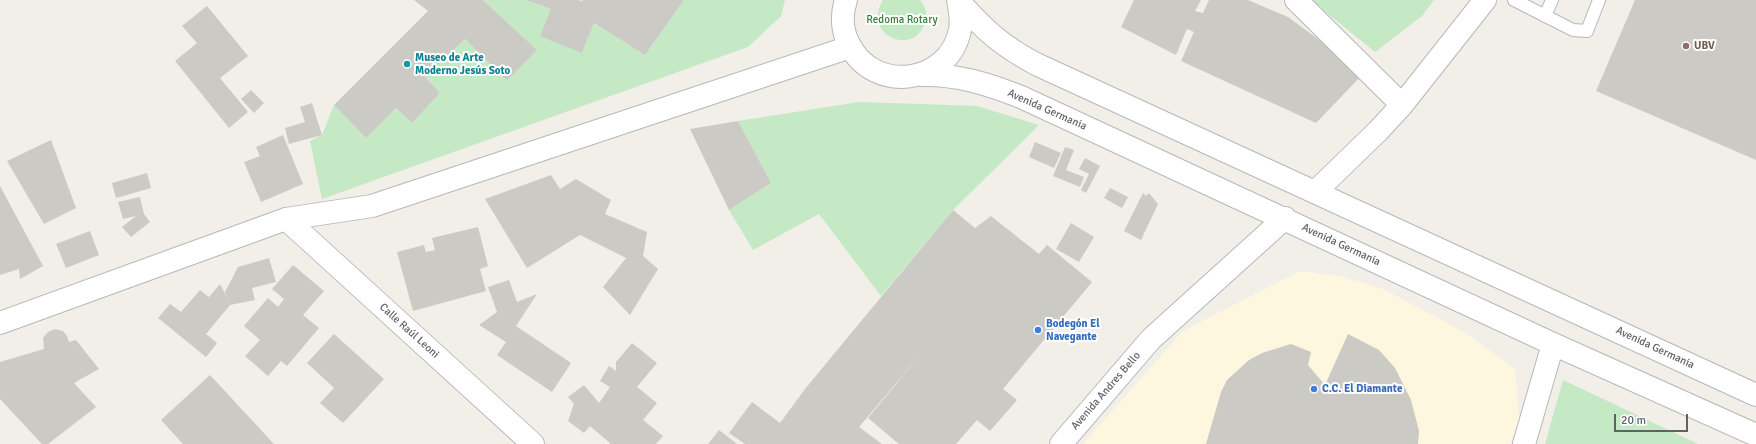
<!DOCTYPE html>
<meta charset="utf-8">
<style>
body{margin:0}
#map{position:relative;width:1756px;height:444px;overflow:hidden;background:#f1efe8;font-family:Signika,sans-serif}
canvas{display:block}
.scale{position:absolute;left:1614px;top:414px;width:74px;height:18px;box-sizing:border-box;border:2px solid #5f6368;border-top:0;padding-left:5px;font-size:12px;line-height:14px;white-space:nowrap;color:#5f6368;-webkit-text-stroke:3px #fff;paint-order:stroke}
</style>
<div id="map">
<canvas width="1756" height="444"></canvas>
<div class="scale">20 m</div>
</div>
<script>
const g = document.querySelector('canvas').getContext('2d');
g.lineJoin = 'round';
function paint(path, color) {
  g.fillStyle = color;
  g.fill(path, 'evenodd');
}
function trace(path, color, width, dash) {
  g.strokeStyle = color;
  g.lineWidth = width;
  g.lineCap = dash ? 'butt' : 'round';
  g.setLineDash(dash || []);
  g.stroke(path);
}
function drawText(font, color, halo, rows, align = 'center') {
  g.font = font + ' Signika,sans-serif';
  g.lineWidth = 4;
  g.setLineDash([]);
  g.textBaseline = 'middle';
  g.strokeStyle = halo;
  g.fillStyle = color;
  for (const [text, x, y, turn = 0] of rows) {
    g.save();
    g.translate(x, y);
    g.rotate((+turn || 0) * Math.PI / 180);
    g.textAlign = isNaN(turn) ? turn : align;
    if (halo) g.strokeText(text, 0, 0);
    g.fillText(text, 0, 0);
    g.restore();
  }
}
paint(new Path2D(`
 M1300,271L1339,276L1381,288L1466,333L1515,369L1519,418L1511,444H1083L1183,331Z`), '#fef7e0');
paint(new Path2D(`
 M483,0H526L551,9L582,53L594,23L645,55L684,0H785L781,16L748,47L322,199L310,141L322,135L334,105L366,138L396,108L412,123L440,93L425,77L465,39L507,81L537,50Z
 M883,0H920C926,7 928,15 925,23C913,58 861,34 883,0Z
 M1311,0H1434L1422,16L1375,52Z
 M859,102L977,106L1039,125L953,210L881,296L819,214L753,250L729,210L771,183L738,121Z
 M1563,380L1698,444H1545Z`), '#c5e8c5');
paint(new Path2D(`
 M414,0H483L537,50L507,81L465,39L425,77L440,93L412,123L396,108L366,138L334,105L428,11Z
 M526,0H578L582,1L583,0H684L645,55L594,23L582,53L540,36L551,9Z
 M1134,0H1201L1195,11L1203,13L1209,0H1248L1288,17L1364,73L1316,123L1181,61L1194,32L1187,29L1176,55L1121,27Z
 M1635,0H1756V160L1596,91Z
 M207,6L248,56L220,78L248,112L229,128L175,61L197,43L182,26Z
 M251,90L264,103L254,113L241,99Z
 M312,103L322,135L289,144L285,128L305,122L300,107Z
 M738,121L771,183L729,210L690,129Z
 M283,135L303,184L261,202L244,162L260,156L256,147Z
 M51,140L76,208L44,224L7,161Z
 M1035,142L1061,153L1054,168L1029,157Z
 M1065,147L1074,150L1066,170L1084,177L1080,187L1053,176Z
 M1085,158L1100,166L1086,193L1081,190L1089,174L1079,169Z
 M147,173L151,188L116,198L112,183Z
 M551,175L560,189L576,179L611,200L605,214L647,232L643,256L658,269L630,315L603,287L626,258L580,235L527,268L485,199Z
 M0,186L43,266L20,279L19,269L0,275Z
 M1110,188L1128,197L1122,208L1104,198Z
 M1143,193L1146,196L1149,193L1158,204L1141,240L1124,231Z
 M140,197L144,214L150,222L131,237L122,227L136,216L123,219L118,202Z
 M953,210L975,228L991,216L1039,254L1047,245L1092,282L1003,389L1017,400L990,431L977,420L956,444H899L868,418L922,353L859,427L882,444H745L729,433L752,402L780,423L805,389Z
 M1071,223L1094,237L1079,262L1056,249Z
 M478,227L488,266L480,269L486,291L413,311L397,252L424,245L426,252L435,250L432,238Z
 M90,231L99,255L66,268L56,244Z
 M269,258L276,282L252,288L255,300L230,305L206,334L217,343L206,357L158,318L170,304L181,312L200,290L209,297L220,284L229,301L225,292L238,267Z
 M293,265L324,291L303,315L319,328L287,366L281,361L268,376L245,356L260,340L244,326L268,298L278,307L284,299L272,289Z
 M509,280L517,302L537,294L516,326L571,363L552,392L497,355L506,342L479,325L497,312L488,287Z
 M55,329L63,331L67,336L69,342L76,340L99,369L74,383L96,407L48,444H42L0,399V362L44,349L43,338L48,332Z
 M334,334L384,379L343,423L320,403L334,388L307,363Z
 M1348,334L1379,350L1395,368L1411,400L1419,431L1418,444H1206L1221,392L1227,380L1249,360L1262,353L1291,344L1311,352L1308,365L1325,385Z
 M632,343L657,363L637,387L657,403L643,420L663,436L656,444H609L610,443L590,426L584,433L568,421L574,404L568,397L584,385L599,403L610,387L600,381L609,366L616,371V362Z
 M210,375L274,444H183L161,420Z
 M719,430L737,444H708Z`), '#cccac5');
const service = new Path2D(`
 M1514,0L1573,30L1587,31L1599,0
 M1545,16L1552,0`);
const minor = new Path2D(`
 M1296,0L1402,105
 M1315,192L1378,131L1402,105L1485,0
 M286,219L533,444
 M0,323L286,219L372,206L850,47
 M1061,444L1151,339L1285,218
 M1524,444L1553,344`);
const tertiary = new Path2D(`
 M846,0C841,15 842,31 849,44C873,94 949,85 960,30C962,20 960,10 958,0
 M958,0C983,29 1002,46 1036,64L1756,395
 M921,75C957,74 988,84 1021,97L1553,344L1756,435`);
trace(service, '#b5b8bc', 14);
trace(minor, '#b5b8bc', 24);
trace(tertiary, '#b5b8bc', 24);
trace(service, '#fff', 12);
trace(minor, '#fff', 22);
trace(tertiary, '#fff', 22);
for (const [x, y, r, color] of [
 [1686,46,4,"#8d6e63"],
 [407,64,4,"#0f9aa8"],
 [1038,330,4,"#3f7fe0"],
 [1314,389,4,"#3f7fe0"]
]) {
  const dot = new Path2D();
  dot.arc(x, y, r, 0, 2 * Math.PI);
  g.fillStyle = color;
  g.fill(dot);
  trace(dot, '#fff', 1.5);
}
drawText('11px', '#348238', '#fff', [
 ["Redoma Rotary",902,20]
]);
drawText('bold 11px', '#785e54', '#fff', [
 ["UBV",1694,46]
], 'left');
drawText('bold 11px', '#0d838f', '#fff', [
 ["Museo de Arte",415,58],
 ["Moderno Jesús Soto",415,71]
], 'left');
drawText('11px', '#5f6368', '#fff', [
 ["Avenida Germania",1047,110,24],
 ["Avenida Germania",1341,245,25],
 ["Calle Raúl Leoni",409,331,42],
 ["Avenida Germania",1655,348,25],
 ["Avenida Andres Bello",1106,391,-49]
]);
drawText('bold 11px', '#366cbe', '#fff', [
 ["Bodegón El",1046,324],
 ["Navegante",1046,337],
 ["C.C. El Diamante",1322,389]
], 'left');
</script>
